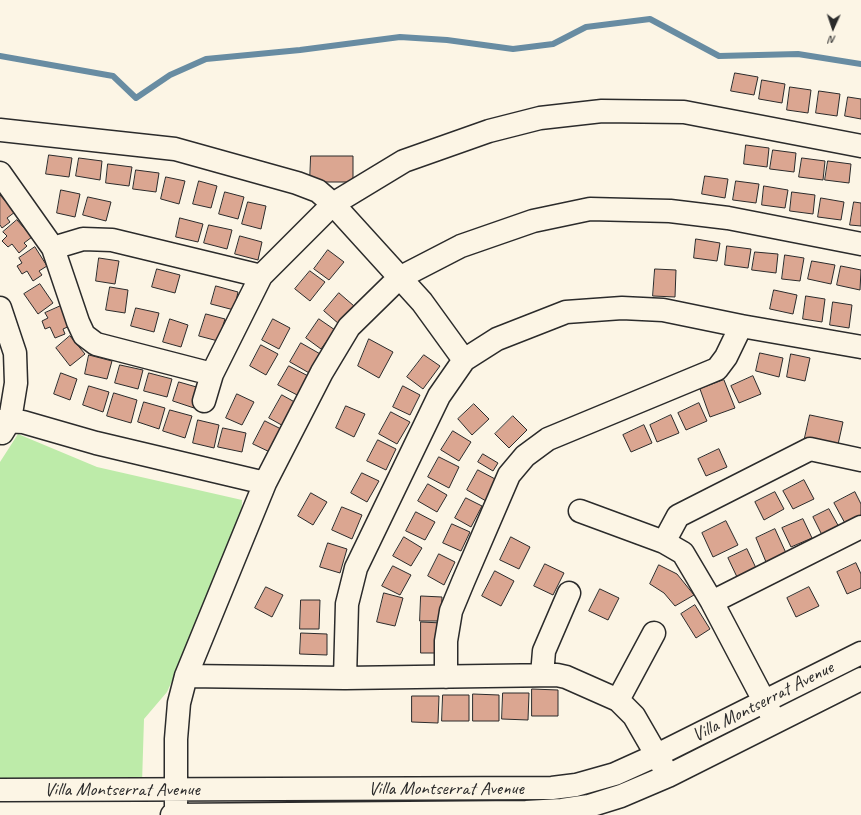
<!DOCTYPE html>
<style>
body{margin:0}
#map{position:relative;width:861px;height:815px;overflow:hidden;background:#fcf5e5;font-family:Caveat,sans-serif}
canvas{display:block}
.north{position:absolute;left:813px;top:8px;width:40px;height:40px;-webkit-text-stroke:3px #fcf5e5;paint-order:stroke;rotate:183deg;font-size:11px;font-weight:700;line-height:16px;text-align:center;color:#2b2b2b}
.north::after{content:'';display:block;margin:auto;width:14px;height:18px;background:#2b2b2b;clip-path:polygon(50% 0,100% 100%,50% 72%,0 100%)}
</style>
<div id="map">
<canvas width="861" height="815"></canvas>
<div class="north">N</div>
</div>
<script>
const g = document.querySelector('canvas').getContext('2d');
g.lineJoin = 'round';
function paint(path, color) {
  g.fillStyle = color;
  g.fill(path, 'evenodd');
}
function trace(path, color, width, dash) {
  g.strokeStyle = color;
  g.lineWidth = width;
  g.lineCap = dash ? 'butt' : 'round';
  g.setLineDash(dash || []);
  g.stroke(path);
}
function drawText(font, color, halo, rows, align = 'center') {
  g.font = font + ' Caveat,sans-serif';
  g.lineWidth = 3;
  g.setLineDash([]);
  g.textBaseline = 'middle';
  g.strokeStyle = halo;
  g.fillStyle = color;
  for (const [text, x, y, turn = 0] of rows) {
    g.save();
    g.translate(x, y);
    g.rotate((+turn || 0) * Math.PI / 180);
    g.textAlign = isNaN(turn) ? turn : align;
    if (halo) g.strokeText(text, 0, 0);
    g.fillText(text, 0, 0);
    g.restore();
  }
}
paint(new Path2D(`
 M18,434L97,467L242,500L241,527L167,692L144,719L142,783H0V462Z`), '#bdeba9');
trace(new Path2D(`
 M0,56L113,76L136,98L170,75L206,59L300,50L400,37L447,40L513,49L553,44L586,27L650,19L719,56L798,54L861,64`), '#688ca2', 6);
const building = new Path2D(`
 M735,73L758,77L754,95L731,91Z
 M762,80L785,84L782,103L759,99Z
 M790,87L811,90L808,113L787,110Z
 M819,91L840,94L837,116L816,113Z
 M848,97L861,99V119L845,116Z
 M746,145L769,148L767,167L744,164Z
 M773,150L796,153L794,172L770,169Z
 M49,155L72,158L69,177L46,174Z
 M311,156H353V182H310Z
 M79,158L102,161L100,180L76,176Z
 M802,158L825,161L823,180L799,177Z
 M828,161L851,164L849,183L825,180Z
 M108,164L132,167L129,186L106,183Z
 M136,170L159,173L156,192L133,189Z
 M705,176L728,179L725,198L702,194Z
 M166,177L185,181L179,204L161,199Z
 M199,181L217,186L211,208L193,204Z
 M736,181L759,184L756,203L733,200Z
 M764,186L788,190L785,208L762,205Z
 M61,190L80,194L75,217L57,213Z
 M225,192L244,197L238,219L219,214Z
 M792,192L815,195L813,214L790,211Z
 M0,195L15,212L7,218L10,222L2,228L0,225Z
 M88,197L111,202L106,221L83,215Z
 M821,198L844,202L841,220L818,217Z
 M248,202L266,206L261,229L242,224Z
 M854,202L861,203V226L850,225Z
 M180,218L203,224L198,242L176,237Z
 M17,220L32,237L24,243L27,246L19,253L12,244L8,247L2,241L7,236L3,232Z
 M209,225L232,230L227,249L204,243Z
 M240,236L262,242L258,260L235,254Z
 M696,239L720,243L717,261L694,258Z
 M727,246L751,249L748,268L725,265Z
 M35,247L47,266L39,271L42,275L33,281L27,271L22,274L17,266L22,263L19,258Z
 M328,250L344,262L329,280L314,269Z
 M755,252L778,254L776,273L752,270Z
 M785,255L804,258L800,281L782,279Z
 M99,258L119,261L115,284L96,281Z
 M812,261L835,265L831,284L808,279Z
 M841,266L861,270L860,290L837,285Z
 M157,269L180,275L175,293L152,287Z
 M655,269L676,270L675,297L653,296Z
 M310,271L325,282L310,301L295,289Z
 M40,284L53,303L38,314L24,294Z
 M216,286L238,292L234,310L211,304Z
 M110,287L128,290L125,313L106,310Z
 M774,290L797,295L793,314L770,309Z
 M339,293L354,306L339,324L324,311Z
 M806,296L825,299L822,322L803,319Z
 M833,302L852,305L849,328L830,325Z
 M63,305L72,325L63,329L65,334L55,338L50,327L45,329L42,321L48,318L45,313Z
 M136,308L159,313L154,332L131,326Z
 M206,314L225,319L218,341L199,336Z
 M170,319L188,325L181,347L163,342Z
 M273,319L290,328L279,349L262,340Z
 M319,319L335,330L321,349L306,338Z
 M70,336L85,354L70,366L56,348Z
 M369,339L393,352L379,378L358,366Z
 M301,343L322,355L311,374L290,362Z
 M261,345L278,354L266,375L250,366Z
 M760,353L783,358L779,377L756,371Z
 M791,354L810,358L805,381L787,377Z
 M89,355L112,361L107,379L85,374Z
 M424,355L440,366L423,389L407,377Z
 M120,365L143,370L138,389L115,383Z
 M289,366L312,378L301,397L278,385Z
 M61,373L77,379L70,400L54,394Z
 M149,373L172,379L167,397L144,391Z
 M753,376L761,394L739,403L731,386Z
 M724,380L735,408L710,417L700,389Z
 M179,382L200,388L194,408L173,401Z
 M89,386L109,392L103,412L83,405Z
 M403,386L420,395L410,415L393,407Z
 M114,393L137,400L131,423L107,416Z
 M237,394L254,402L242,425L226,418Z
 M282,395L300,405L287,428L269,418Z
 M144,402L165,408L159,429L138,422Z
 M699,403L707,421L686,430L678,413Z
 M474,404L489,419L472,435L458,419Z
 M346,406L365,414L354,437L336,428Z
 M170,410L192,416L185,438L163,431Z
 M391,412L410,422L397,444L379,434Z
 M671,415L679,433L657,442L650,425Z
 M810,415L843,422L837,449L804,442Z
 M513,416L527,430L509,448L495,434Z
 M198,420L219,425L214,448L193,443Z
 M265,421L285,431L274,454L253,444Z
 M644,425L652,443L631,452L623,435Z
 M223,428L246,433L242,452L218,447Z
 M453,431L471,442L459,461L441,450Z
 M378,440L396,449L386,470L367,461Z
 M719,449L727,467L706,476L698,459Z
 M483,454L498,463L493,471L478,462Z
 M439,457L459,467L449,488L428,477Z
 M478,470L497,480L486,501L467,490Z
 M362,473L379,481L367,502L351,493Z
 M804,480L814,499L793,509L783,491Z
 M428,484L447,495L437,512L418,501Z
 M775,492L784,509L764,520L755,502Z
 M855,492L861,504V519L847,527L834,503Z
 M311,493L327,502L313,525L298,516Z
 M466,498L482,506L471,527L455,518Z
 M342,507L362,515L352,539L332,530Z
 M829,509L839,527L822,535L813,517Z
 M416,512L435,522L425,540L406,531Z
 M803,519L812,538L791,547L782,528Z
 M726,521L738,545L713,557L702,533Z
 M452,524L470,532L461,551L443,543Z
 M775,529L786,553L766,562L756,538Z
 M404,537L422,548L411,566L393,556Z
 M511,537L530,547L519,569L500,560Z
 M328,543L347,549L340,573L320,567Z
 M747,549L756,568L737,577L728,558Z
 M439,554L455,562L444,585L428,576Z
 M856,563L861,574V588L847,594L837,572Z
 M545,564L564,573L553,595L534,586Z
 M659,565L677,574L694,595L675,606L664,593L650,584Z
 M393,566L411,575L400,595L382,586Z
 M495,571L514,581L501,606L482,596Z
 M266,587L283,595L272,617L255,608Z
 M809,587L819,606L796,617L787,598Z
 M600,589L619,598L608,620L589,611Z
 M384,593L403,598L395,626L377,622Z
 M421,596L442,597L441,621H420Z
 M301,600H320L319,629H300Z
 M695,605L710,629L696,638L681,614Z
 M421,622L442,623V653H421Z
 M301,633L327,634V655L300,654Z
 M532,689L558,690V716H532Z
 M503,693H529L528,720L502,719Z
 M473,694L499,695V721H473Z
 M443,695H469V721H442Z
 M412,696H439L438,723L412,722Z`);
paint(building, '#dba691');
trace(building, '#2b2b2b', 1);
const minor = new Path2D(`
 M0,130L175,149L297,183L318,191L333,204L422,302L464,360
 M0,173L53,248L78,322L84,335L96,344L212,374
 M53,248L83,239L112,240L261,276
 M0,308L15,353L16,383L10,420L2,433
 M204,401L212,374L261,276L333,204L404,161L489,131L540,118L602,111L684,112L861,146
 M0,421L23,422L96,443L265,483
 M580,511L664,542L683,553L712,602L771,714
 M664,542L678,516L810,449L861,460
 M712,602L861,527
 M542,675L544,651L569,593
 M186,676L345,678L557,675L566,677L618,700L634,716L664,768
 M446,677V641L451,611L463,582L509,475L525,456L548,439L717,369L726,357L741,326
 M345,678L347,604L356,568L439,396L464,360L497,339L566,312L622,308L663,310L741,326L861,347
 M618,700L654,633
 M0,790L552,788L576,785L615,774L657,755L861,653
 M172,815L526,812L562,810L589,806L621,796L668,776L861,679
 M176,815V739L179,703L186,676L265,483L322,372L349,327L399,278L461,246L533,221L590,209L670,211L728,218L861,244`);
trace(minor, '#2b2b2b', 25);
trace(minor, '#fcf5e5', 22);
drawText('19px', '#2b2b2b', '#fcf5e5', [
 ["Villa Montserrat Avenue",763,702,-27],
 ["Villa Montserrat Avenue",446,789],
 ["Villa Montserrat Avenue",122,790]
]);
</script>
